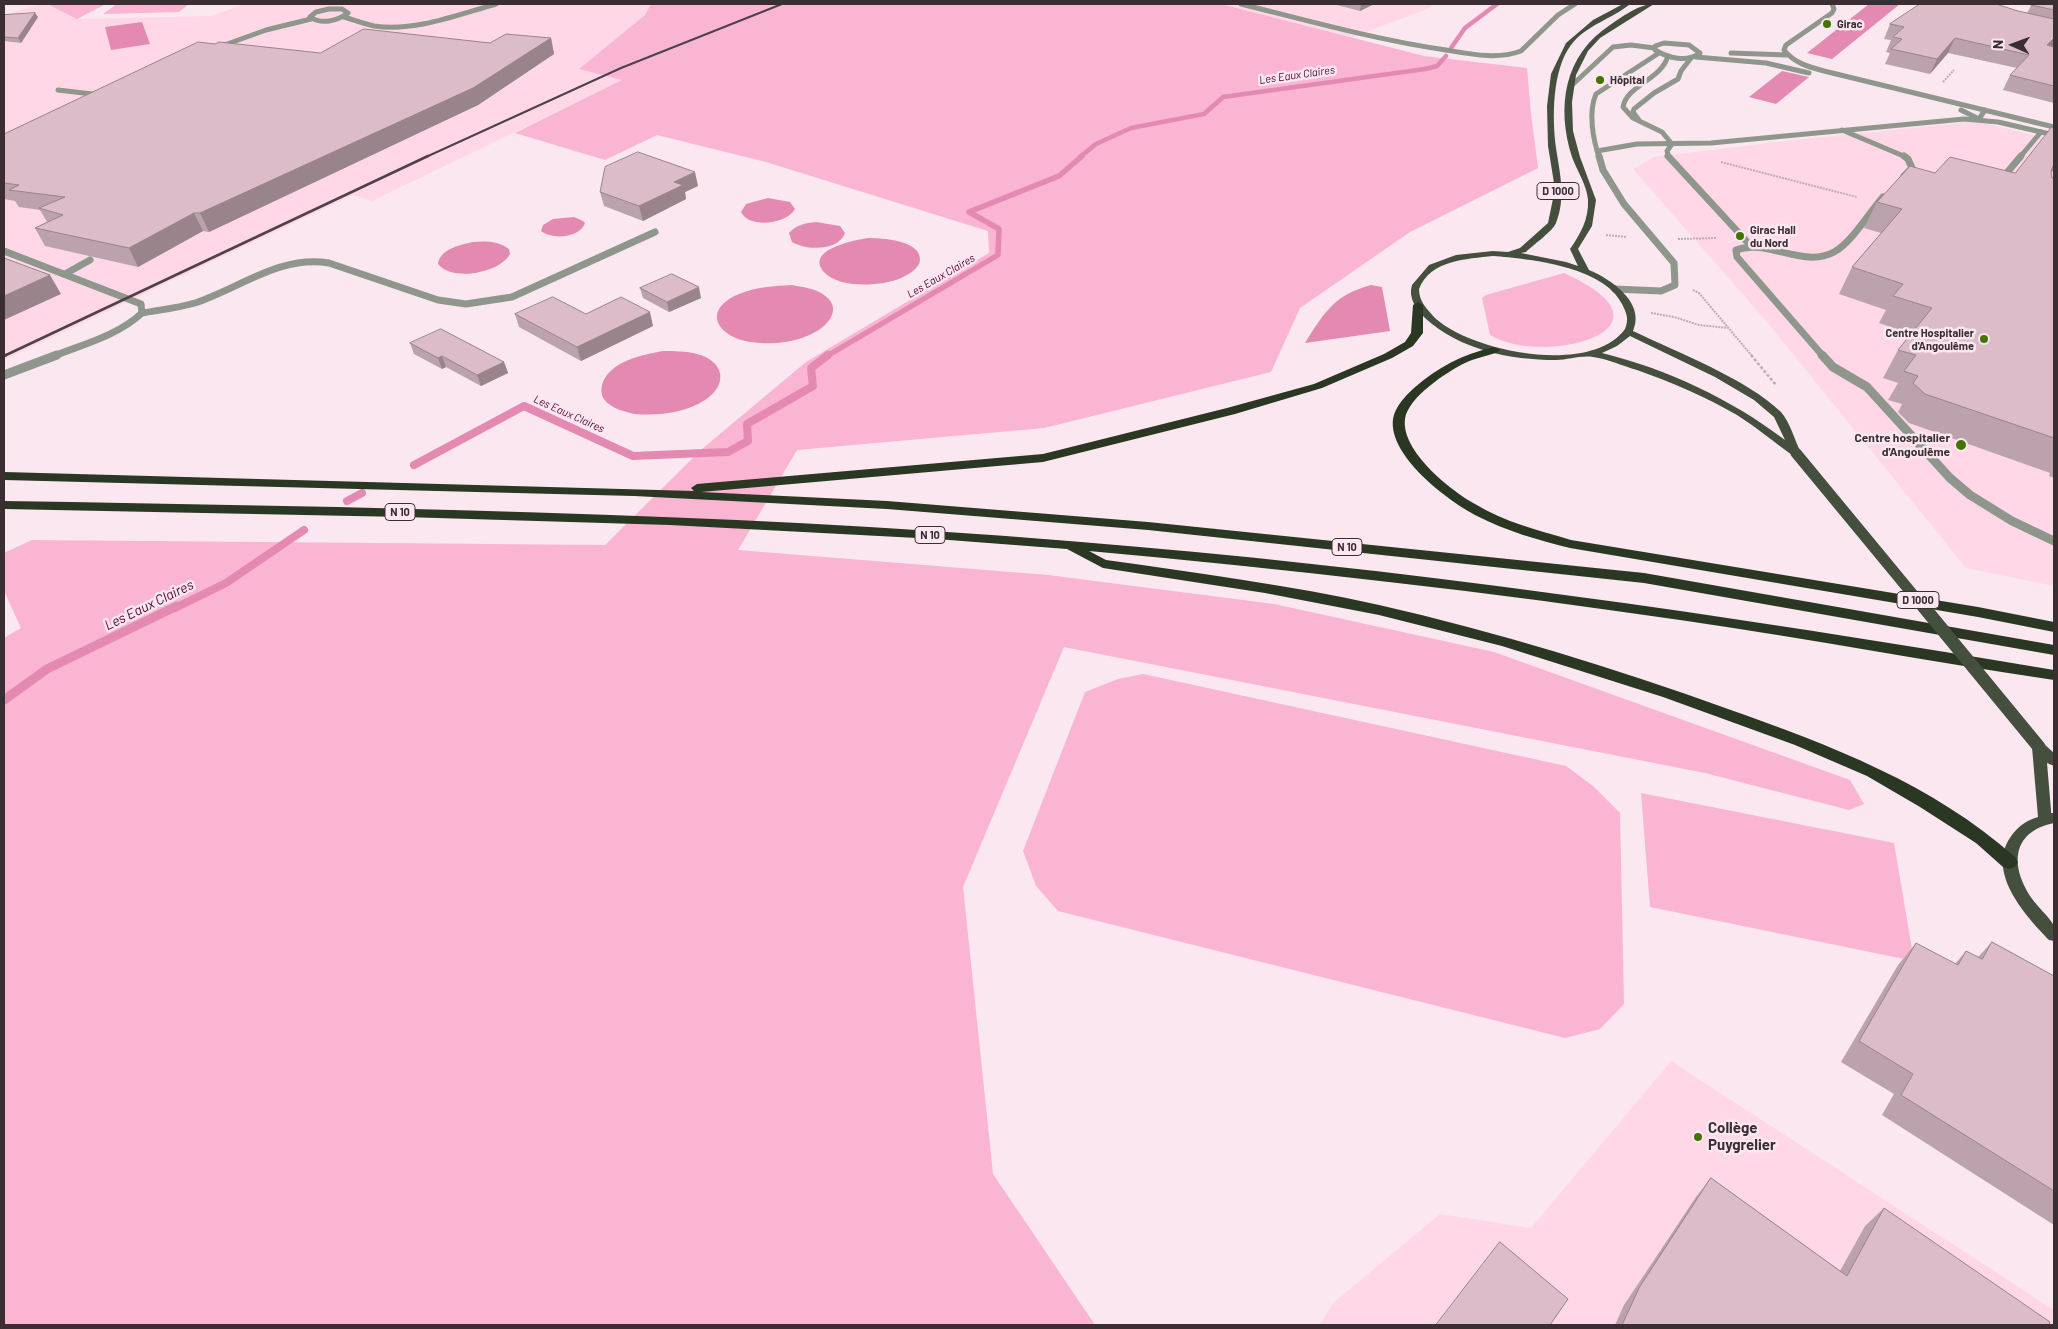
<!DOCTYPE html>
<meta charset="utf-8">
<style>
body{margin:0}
#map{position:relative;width:2058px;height:1329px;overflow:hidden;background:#fbe7ef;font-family:Barlow,sans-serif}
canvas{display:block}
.frame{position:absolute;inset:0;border:5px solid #3a2e33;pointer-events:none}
.north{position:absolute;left:1988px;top:20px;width:50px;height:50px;-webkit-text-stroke:4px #fbe7ef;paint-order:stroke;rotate:272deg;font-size:14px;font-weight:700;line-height:20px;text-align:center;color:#3a2e33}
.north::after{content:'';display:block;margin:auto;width:18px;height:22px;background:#3a2e33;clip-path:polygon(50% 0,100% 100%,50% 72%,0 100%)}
</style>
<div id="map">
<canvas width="2058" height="1329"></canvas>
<div class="frame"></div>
<div class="north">N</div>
</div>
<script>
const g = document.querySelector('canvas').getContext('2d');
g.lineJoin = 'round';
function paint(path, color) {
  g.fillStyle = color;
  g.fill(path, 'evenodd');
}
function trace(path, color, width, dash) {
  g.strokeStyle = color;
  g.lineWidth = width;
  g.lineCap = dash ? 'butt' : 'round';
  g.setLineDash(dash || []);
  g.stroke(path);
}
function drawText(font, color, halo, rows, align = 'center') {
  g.font = font + ' Barlow,sans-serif';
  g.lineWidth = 5;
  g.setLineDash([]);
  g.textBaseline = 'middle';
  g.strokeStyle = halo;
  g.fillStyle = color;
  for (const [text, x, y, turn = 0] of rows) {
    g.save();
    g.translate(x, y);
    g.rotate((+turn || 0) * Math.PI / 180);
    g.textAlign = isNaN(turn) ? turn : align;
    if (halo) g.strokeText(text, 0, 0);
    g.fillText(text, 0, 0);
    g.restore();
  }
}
paint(new Path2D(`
 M40,4H47L77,19L211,16L244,4H651L645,15L579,69L623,80L372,201L353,195L4,360V15Z
 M1221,4H1435L1427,9L1353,37Z
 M1970,122L1988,124L2054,140V586L1966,568L1767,322L1633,169L1654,157L1794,140Z
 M1671,1061L2054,1310V1325H1319L1334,1302L1440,1214L1531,1228Z`), '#ffd7e7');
paint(new Path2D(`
 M47,4H106L77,19Z
 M117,4H189L179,12L103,14Z
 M651,4H1221L1424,56L1527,68L1531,114L1538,168L1410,232L1300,308L1271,372L1044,428L797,450L738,550L1048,575L1274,604L1494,652L1850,780L1864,804L1849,810L1705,773L1064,647L963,887L993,1174L1095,1325H4V638L21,628L4,591V553L32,540L605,545L702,449L806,362L989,253L988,231L766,162L657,135L605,160L515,133L622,80L579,69L645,15Z
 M1564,273C1690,330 1542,367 1490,335L1482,298L1486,295Z
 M1143,674L1566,766L1593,786L1620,813L1624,1004L1600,1029L1565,1038L1058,911L1036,886L1023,851L1085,692L1118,679Z
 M1641,793L1894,843L1914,961L1650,907Z`), '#f9b5d2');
paint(new Path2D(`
 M1869,4H1900L1832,59L1807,53Z
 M142,22L150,44L111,50L105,27Z
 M1782,71L1809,77L1776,104L1749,97Z
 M768,198L790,202L795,209C787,224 749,229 741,212L746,204Z
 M574,217L583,221L585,223C580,238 552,240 541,231L543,225L553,219Z
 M816,222L840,226L845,233C838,252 805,250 792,242L789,233C796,225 805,223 816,222Z
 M868,238C881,238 921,240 920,260C919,269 909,274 901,278C882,286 841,289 825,273C803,250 855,240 868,238Z
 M473,242C486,241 498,241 509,249L510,254C500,273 452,282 438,264C440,249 460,245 473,242Z
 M792,285C802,287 812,288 821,293C847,308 826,329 807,336C790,343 769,345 751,342C717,337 701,310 739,294C756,287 774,286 792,285Z
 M1371,285L1382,287L1390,331L1305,343C1324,313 1334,295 1371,285Z
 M663,351C674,351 686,351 697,354C724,361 729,384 705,400C685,413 658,416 635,414C625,412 610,408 604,399C601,395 601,389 602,385C609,361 642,355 663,351Z`), '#e489b1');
trace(new Path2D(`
 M1451,48L1465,28L1497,4
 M1080,157L1096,144L1131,128L1204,114L1223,97L1425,69L1437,66L1446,56`), '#e489b1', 4.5);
trace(new Path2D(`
 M827,356L998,255L999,229L969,212L1059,176L1082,156`), '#e489b1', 5.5);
trace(new Path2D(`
 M414,465L524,406L633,456L728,452L748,441L747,424L813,386L811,368L828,355
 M347,501L362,493
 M175,608L226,583L304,530`), '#e489b1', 8);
trace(new Path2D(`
 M4,700L47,669L177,606`), '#e489b1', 9);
trace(new Path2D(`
 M1943,82L1954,70
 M1721,162L1857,197
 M1606,235L1627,237
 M1678,239L1717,238
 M1693,290L1699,293L1752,356
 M1651,313L1674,317L1699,325L1728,328`), '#bfadb4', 2, [2, 1]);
trace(new Path2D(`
 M1751,355L1776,385`), '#bfadb4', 2.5, [3, 2]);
trace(new Path2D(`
 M1832,4L1834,9L1832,13L1786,45L1784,50C1794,63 1809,67 1824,71L2054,127
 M1731,53L1787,55
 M1668,56C1661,80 1627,85 1623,107L1633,118L1662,132L1672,144L1667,151L1669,157
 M1696,57L1766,63L1809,73
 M58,90L92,94
 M1961,110L1979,119L1985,110
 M1639,120L1633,112L1634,109L1654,93L1678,79L1681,71L1691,58
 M1842,130L1906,157
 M2020,157L2041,132`), '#8f968b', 5);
trace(new Path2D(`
 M1668,156L1750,245
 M1904,176L1912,168L1908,159L1904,156
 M2000,181L2021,156
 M65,274L90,260
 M142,313C159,310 178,308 195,303C240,288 280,255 329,263L438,300L466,304L512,297L655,232
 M1823,356L1737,257L1736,250C1768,238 1803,269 1834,252C1852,242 1869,213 1883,197`), '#8f968b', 7);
trace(new Path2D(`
 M1822,355L1833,367L1867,387L1950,478L1970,495L2012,521L2054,541`), '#8f968b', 9);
trace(new Path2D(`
 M1241,4C1309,21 1377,40 1446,50C1470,54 1497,60 1521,51L1558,15L1575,4
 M329,9H342L348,13C337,21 322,25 310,17L316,12Z
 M344,17C354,20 364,24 374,26C415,32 457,15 496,4
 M1664,43L1689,45L1700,53C1687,63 1668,58 1655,50V46Z
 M219,47L266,30L311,19
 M1570,87L1613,47L1631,45L1654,48
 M1597,151L1637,144L1711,143L1964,119L1998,122L2054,135
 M1599,157C1593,139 1588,112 1596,94L1659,53`), '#8f968b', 5);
trace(new Path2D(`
 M1599,156L1603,170L1624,204L1674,263L1675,285L1661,291L1615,289
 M4,251L141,304L142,313C117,336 84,344 54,356`), '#8f968b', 7);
trace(new Path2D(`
 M4,375L57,355`), '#8f968b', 9);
paint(new Path2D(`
 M1623,4H1630C1612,19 1586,25 1571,45C1552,70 1552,118 1556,148C1560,174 1566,198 1556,223C1553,231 1533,245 1526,252L1521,253L1566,262L1578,266L1570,249C1580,235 1589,219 1588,200C1587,185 1577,171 1572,157C1556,107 1564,55 1610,25C1622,17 1639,4 1654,4L1600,38L1588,51L1576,75L1572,102L1573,131L1580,157L1596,200L1592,226L1578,249L1589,270C1611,279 1646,303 1633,331C1677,352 1747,379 1781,412C1790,422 1795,441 1801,453L1800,455H1792C1774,442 1756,427 1737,415C1706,397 1671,382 1637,370C1623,366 1608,359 1593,357C1581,355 1568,360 1556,360C1510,360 1460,350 1425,318C1416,309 1408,298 1412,285L1429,265L1456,255L1493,251L1508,252L1520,248L1548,223L1555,189L1548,146L1547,106L1551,74L1566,43L1593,20ZM1493,256C1530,259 1603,266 1622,304C1627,314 1629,319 1625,329C1591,376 1472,352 1435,318C1427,309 1419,302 1419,289C1430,260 1467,259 1493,256ZM1630,336L1715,377L1754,400L1774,417L1785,440C1731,399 1667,369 1602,353L1617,346Z
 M2039,742L2044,744L2054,753V766L2047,763L2051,810V813H2054V823C2010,832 2010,868 2033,900C2037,906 2052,920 2054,926C2055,930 2054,937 2054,941L2049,940C2026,916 1989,876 2008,841C2015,829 2024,821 2038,817L2032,747L2034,744Z`), '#444f3d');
paint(new Path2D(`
 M1418,302L1423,305V333L1413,346L1392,358L1322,388L1235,414L1043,462L701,492L887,501L1148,522L1644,573L2054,645V655L1644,583L1148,530L887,509L634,496L4,480V472L694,491L691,488L697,484L1043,454L1227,408L1314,384L1384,354L1405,342L1411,333L1413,305Z
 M1494,347L1500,350L1498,352C1487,356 1475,358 1465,363C1447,372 1408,397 1405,419C1401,451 1450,490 1475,504C1504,522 1538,530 1571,540L1978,607L2054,622V632L1978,617L1570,548C1538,540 1506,531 1477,516C1448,501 1388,456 1393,419C1395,407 1405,396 1414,388C1438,367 1463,354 1494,347Z
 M4,501C359,507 715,512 1069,541C1399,567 1727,615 2054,670V680C1932,662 1810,639 1687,621C1489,592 1289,569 1089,551L1106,560C1198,573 1289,585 1379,605C1498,632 1614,668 1728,709C1830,745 1933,784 2015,857L2018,862L2015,867L2009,869L2003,867L1976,843L1920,807L1867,776L1795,745L1663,697L1502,646L1379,615L1265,593L1103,568L1067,549L936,539L670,525L404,517L4,509Z`), '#2a3722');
trace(new Path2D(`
 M426,157L621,68L782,4`), '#4e4247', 2);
trace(new Path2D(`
 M4,356L428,156`), '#4e4247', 2.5);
trace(new Path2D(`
 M4,356L6,355`), '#4e4247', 3);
trace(new Path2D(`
 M1796,453L1924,608`), '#444f3d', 11);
trace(new Path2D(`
 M1923,606L2039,747`), '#444f3d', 13);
paint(new Path2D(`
 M1333,4H1374L1360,11Z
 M2032,4H2054V103L2003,90L2010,75L2017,68L1948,53L1930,74L1885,64L1890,53L1886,52L1891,40L1884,39L1890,24L2018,11L2027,13Z
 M4,15L38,17L21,43L4,41Z
 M551,38L554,54L478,105L209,232L203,231L138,267L45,246L35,228L47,222L40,210L19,207L15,201L4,199V134L215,44L320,53L490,43Z
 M2054,128V171L2051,172L2052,178H2054V478L2049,476L2050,473L1909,423L1898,412L1902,404L1888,400L1898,383L1883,378L1898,350L1911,334L1879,323L1886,310L1839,294L1852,267L1881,233L1864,228L1877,202L1935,173H2015Z
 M698,186L685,192L686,199L643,221L604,206L600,192Z
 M640,288L701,298L669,312L643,298Z
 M515,314H586L653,326L581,361L519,327Z
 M410,343L504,362L508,373L481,386L446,367L442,369L414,354Z
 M1992,942L2054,976V1225L1882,1115L1894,1094L1841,1062L1898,965L1916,943L1955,964L1966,951L1978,957Z
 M1711,1178L1840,1271L1865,1226L1884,1208L2049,1325H1615L1624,1305L1696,1197Z`), '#bca2ac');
paint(new Path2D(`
 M1361,4H1374L1360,11Z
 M35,13L38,17L21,43L18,38Z
 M551,38L554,54L478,105L209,232L200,213Z
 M1955,38L1948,53L1930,74L1937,59Z
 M2054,38V46L2039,59L2047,45Z
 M2054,164V169L2050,173Z
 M695,172L698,186L685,192L686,199L643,221L639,206L674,182Z
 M194,213L203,231L138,267L129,248Z
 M50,275L61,294L4,320V296Z
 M699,287L701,298L669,312L667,302Z
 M650,312L653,326L581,361L577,347Z
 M442,356L446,367L442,369L438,358Z
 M504,362L508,373L481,386L477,375Z`), '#99848c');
const building = new Path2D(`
 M1920,4H1996L2018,11L2054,19V38L2047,45L2054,47V86L2010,75L2029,55L1955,38L1937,59L1891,49L1902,39L1893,37L1904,27L1890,24Z
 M2032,4H2054V10L2031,5Z
 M35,13L18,38L4,37V15Z
 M364,29L490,43L506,34L551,38L473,88L200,213H194L129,248L35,228L63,215L39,208L65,197L9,190L19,185L4,183V134L198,42L215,44L219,42L320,53Z
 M2052,127L2054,128V164L2051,171L2052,178H2054V438L1925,394L1913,383L1918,376L1904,371L1916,355L1898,350L1932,308L1893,296L1903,284L1852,267L1902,209L1877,202L1910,166L1935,173L1950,157L2015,173Z
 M638,152L695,172L674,182L683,185L639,206L600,192L605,167Z
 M4,258L50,275L4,296Z
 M672,274L699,287L667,302L640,288Z
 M553,297L586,314L621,297L650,312L577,347L515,314Z
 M441,329L504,362L477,375L442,356L438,358L410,343Z
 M1992,942L2054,976V1191L1901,1095L1913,1074L1859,1041L1916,943L1958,965L1966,951L1982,959Z
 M1711,1178L1847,1276L1884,1208L2050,1322L2049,1325H1622L1639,1288Z
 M1500,1242L1568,1299L1550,1325H1436Z`);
paint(building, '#dbbcc8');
trace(building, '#99848c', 1);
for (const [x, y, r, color] of [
 [1827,24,5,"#407501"],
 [1600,80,5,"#407501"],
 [1740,236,5,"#407501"],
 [1984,339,5,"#407501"],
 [1961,445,6,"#407501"],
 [1698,1137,5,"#407501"]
]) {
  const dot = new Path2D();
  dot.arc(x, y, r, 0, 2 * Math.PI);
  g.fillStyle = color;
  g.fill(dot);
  trace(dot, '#fbe7ef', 2);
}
drawText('bold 11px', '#3a2e33', '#fbe7ef', [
 ["Girac",1837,24],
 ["Hôpital",1610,80],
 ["Girac Hall",1750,230],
 ["du Nord",1750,243],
 ["Centre Hospitalier",1974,333,"right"],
 ["d'Angoulême",1974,346,"right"]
], 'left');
drawText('italic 11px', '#540132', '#fbe7ef', [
 ["Les Eaux Claires",1297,75,-8],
 ["Les Eaux Claires",941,276,-30],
 ["Les Eaux Claires",569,414,24]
]);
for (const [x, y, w] of [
 [1558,191,42],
 [400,512,30],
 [930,535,30],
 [1347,547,30],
 [1918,600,42]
]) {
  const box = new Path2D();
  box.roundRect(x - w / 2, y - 8.5, w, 17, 4);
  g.fillStyle = '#fbe7ef';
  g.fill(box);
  trace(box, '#3a2e33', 1);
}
drawText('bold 11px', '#3a2e33', null, [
 ["D 1000",1558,191],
 ["N 10",400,512],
 ["N 10",930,535],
 ["N 10",1347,547],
 ["D 1000",1918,600]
]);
drawText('bold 12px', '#3a2e33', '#fbe7ef', [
 ["Centre hospitalier",1950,438],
 ["d'Angoulême",1950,452]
], 'right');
drawText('italic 14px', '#540132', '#fbe7ef', [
 ["Les Eaux Claires",149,605,-26]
]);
drawText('bold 15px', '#3a2e33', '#fbe7ef', [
 ["Collège",1708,1128],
 ["Puygrelier",1708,1145]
], 'left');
</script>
